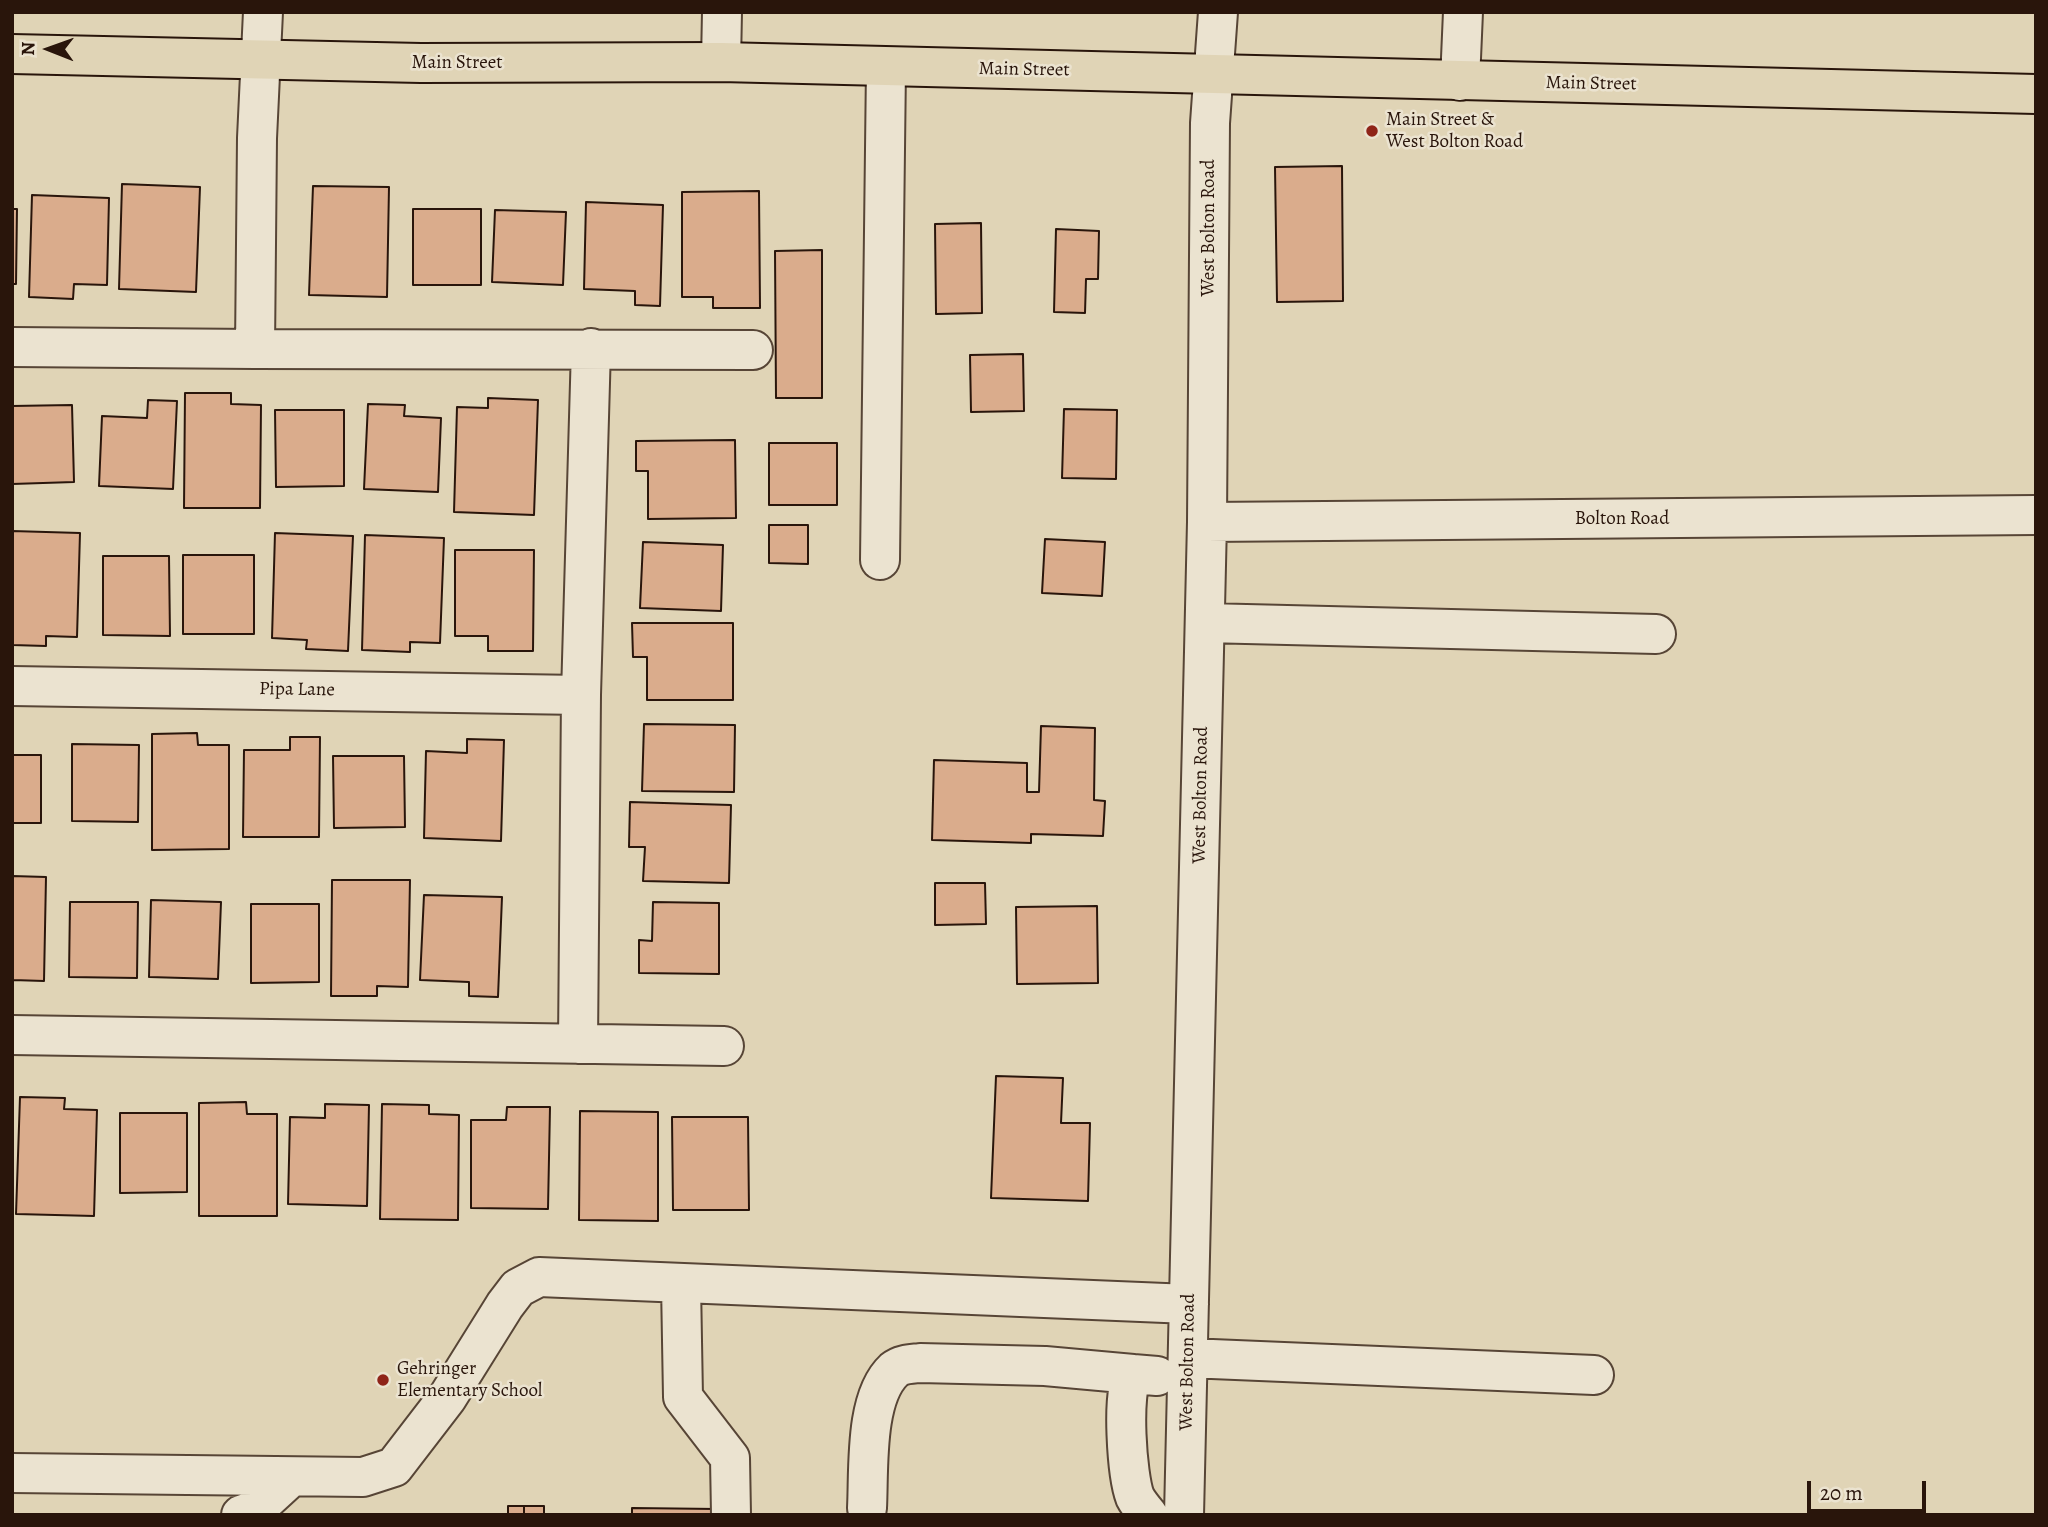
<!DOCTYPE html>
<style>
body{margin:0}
#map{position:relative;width:2048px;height:1527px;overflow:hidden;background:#e0d4b6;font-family:Alegreya,serif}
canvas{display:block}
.frame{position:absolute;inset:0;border:14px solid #29150b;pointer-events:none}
.north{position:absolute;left:14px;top:14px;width:70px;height:70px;-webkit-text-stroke:5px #ebe3d0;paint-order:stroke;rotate:271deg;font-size:19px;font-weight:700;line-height:28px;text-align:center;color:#29150b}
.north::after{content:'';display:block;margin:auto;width:24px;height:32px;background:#29150b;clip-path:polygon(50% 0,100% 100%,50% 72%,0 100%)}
.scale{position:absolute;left:1807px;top:1481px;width:119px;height:32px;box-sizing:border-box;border:4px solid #29150b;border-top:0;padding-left:9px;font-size:21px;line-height:24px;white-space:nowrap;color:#29150b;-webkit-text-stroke:5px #ebe3d0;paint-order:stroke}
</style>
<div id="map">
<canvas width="2048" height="1527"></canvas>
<div class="frame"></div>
<div class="north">N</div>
<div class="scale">20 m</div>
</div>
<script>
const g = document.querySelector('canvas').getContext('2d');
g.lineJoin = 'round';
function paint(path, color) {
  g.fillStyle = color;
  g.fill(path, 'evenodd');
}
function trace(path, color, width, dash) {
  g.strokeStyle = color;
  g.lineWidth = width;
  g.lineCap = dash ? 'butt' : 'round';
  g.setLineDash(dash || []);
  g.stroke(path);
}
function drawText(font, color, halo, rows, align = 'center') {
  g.font = font + ' Alegreya,serif';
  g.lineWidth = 5;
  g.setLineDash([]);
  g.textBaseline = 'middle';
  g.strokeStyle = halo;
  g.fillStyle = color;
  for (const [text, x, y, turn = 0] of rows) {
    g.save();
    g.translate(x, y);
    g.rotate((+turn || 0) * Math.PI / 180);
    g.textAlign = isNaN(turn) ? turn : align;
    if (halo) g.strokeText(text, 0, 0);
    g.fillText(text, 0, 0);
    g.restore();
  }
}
const building = new Path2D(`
 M1342,166L1343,301L1277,302L1275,167Z
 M122,184L200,187L196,292L119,289Z
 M313,186L389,187L387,297L309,295Z
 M759,191L760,308H713V297H682V192Z
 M32,195L109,198L107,285L74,284L73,299L29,297Z
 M586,202L663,205L660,306L635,305V291L584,289Z
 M12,209H17L16,284H12Z
 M413,209H481V285H413Z
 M495,210L566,212L563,285L492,282Z
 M981,223L982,313L936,314L935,224Z
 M1056,229L1099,231L1098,279H1086L1085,313L1054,312Z
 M822,250V398H776L775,251Z
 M1023,354L1024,411L971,412L970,355Z
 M185,393H231V404L261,405L260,508H184Z
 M488,398L538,400L534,515L454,512L457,407L488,408Z
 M148,400L177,401L173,489L99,486L102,416L147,418Z
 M368,404L405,405L404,416L441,418L438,492L364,489Z
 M72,405L74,482L12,484V406Z
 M1064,409L1117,410L1116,479L1062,478Z
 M275,410H344V486L276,487Z
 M735,440L736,518L648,519V471H636V441Z
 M769,443H837V505H769Z
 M769,525H808V564L769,563Z
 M12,531L80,533L77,637L46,636V646L12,645Z
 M275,533L353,536L348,651L306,649L307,640L272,638Z
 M365,535L444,538L440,643L410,642V652L362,650Z
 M1045,539L1105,542L1102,596L1042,593Z
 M643,542L723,545L721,611L640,608Z
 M455,550H534L533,651H488V636H455Z
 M183,555H254V634H183Z
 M103,556H169L170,636L103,635Z
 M632,623H733V700H647V657H633Z
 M644,724L735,725L734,792L642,791Z
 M1041,726L1095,728L1094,800L1105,801L1103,836L1031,834V843L932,840L934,760L1027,763V792H1039Z
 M197,733L198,745H229V849L152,850V734Z
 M290,737H320L319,837H243L244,750H290Z
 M467,739L504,740L501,841L424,838L426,751L467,753Z
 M72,744L139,745L138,822L72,821Z
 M12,755H41V823H12Z
 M333,756H404L405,827L334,828Z
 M630,802L731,805L729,883L643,881L645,847H629Z
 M12,876L46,877L44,981L13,980V990Z
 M332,880H410L408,987L377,986V996H331Z
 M935,883H985L986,924L935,925Z
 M424,895L502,897L498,997L469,996V982L420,980Z
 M151,900L221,902L218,979L149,977Z
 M70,902H138L137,978L69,977Z
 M653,902L719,903V974L639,973V940L652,941Z
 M251,904H319V982L251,983Z
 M1097,906L1098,983L1017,984L1016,907Z
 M996,1076L1063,1078L1061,1123H1090L1088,1201L991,1198Z
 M20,1097L65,1098L64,1109L97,1110L94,1216L16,1214Z
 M246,1102L247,1114H277V1216H199V1103Z
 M325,1104L369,1105L367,1206L288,1204L290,1117L325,1118Z
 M382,1104L429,1105V1114L459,1115L458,1220L380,1219Z
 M507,1107H550L548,1209L471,1208V1120H506Z
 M580,1111L658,1112V1221L579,1220Z
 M120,1113H187V1192L120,1193Z
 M672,1117H748L749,1210H673Z
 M508,1506H524V1515H508Z
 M524,1506H544V1515H524Z
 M632,1508L717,1509V1515H632Z`);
paint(building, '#daac8c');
trace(building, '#29150b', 2);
const minor = new Path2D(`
 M263,12L257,138L255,349L753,350
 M721,62L722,12
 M1460,81L1463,12
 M12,347L255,349
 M1207,522L2036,515
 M880,560L886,67
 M1205,623L1656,634
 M12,686L581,695
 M12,1035L724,1046
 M578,1044L581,695L591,348
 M681,1284L683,1397L730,1458L731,1515
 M1188,1358L1594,1375
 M12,1473L363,1477L394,1467L447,1398L505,1305L518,1288L539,1277L1189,1304
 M867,1508C869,1470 864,1398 894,1370C901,1364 912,1364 920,1363L1045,1366L1133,1374
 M241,1515L255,1510L291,1477
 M1148,1515C1143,1509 1138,1503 1135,1497C1127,1476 1121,1392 1133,1374L1157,1376
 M1184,1515L1207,522L1210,123L1218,12`);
const major = new Path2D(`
 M12,54L421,63L721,62L2036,94`);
trace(minor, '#574536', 42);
trace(major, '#29150b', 42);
trace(minor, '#ebe3d0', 38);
trace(major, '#e0d4b6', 38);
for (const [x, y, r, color] of [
 [1372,131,7,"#8f2418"],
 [383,1380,7,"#8f2418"]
]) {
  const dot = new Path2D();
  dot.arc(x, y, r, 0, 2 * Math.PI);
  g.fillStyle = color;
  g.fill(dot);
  trace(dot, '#ebe3d0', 2.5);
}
drawText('19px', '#29150b', '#ebe3d0', [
 ["Main Street",457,63],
 ["Main Street",1024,70,1],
 ["Main Street",1591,84,1],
 ["West Bolton Road",1209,228,-90],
 ["Bolton Road",1622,519],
 ["Pipa Lane",297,690,1],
 ["West Bolton Road",1201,795,-89],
 ["West Bolton Road",1188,1362,-89]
]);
drawText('19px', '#29150b', '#ebe3d0', [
 ["Main Street &",1386,120],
 ["West Bolton Road",1386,142],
 ["Gehringer",397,1369],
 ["Elementary School",397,1391]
], 'left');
</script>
